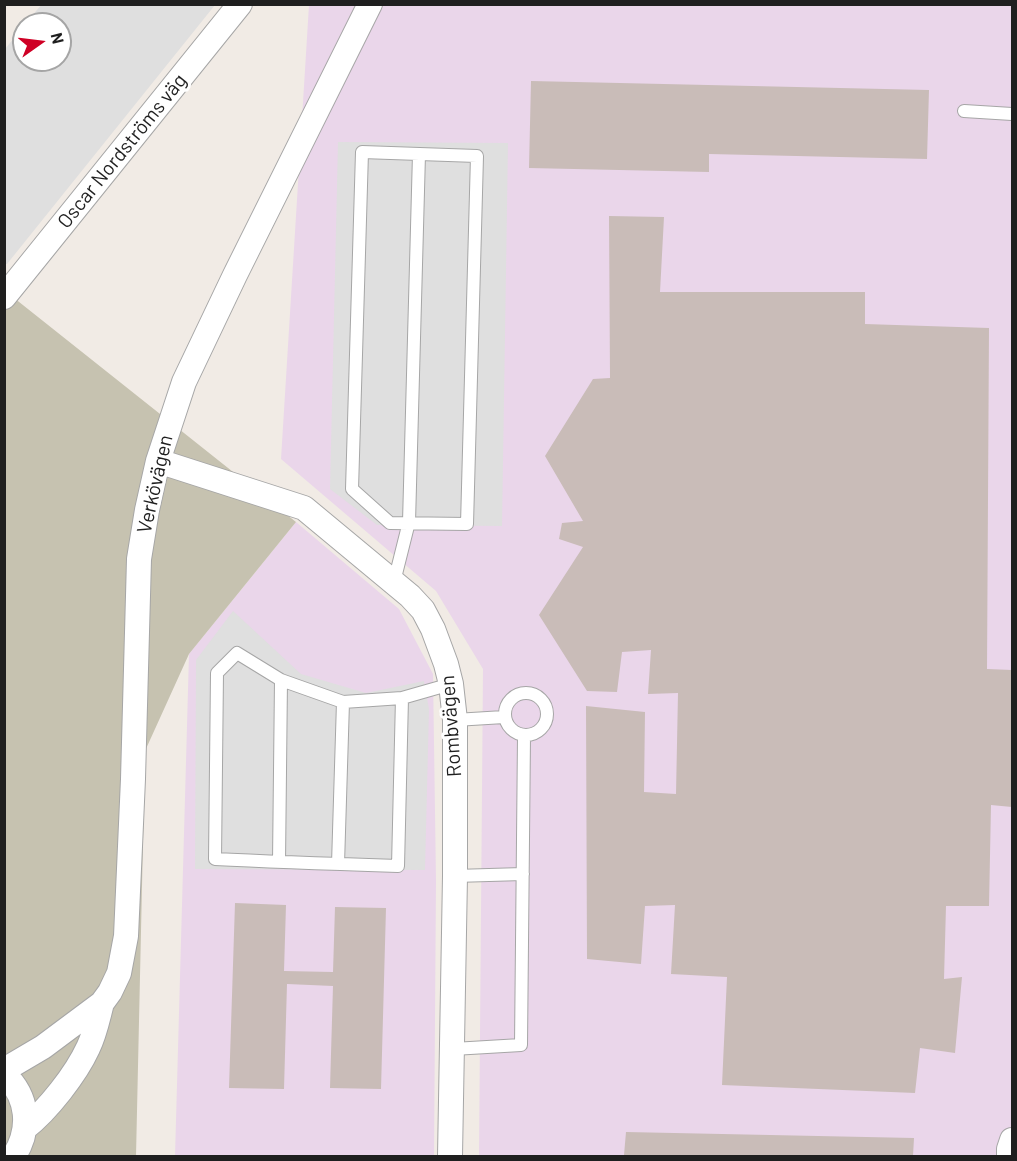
<!DOCTYPE html>
<meta charset="utf-8">
<style>
body{margin:0}
#map{position:relative;width:1017px;height:1161px;overflow:hidden;background:#f1ebe5;font-family:Barlow,sans-serif}
canvas{display:block}
.frame{position:absolute;inset:0;border:6px solid #1f1f1f;pointer-events:none}
.north{position:absolute;left:12px;top:12px;width:60px;height:60px;box-sizing:border-box;background:#fff;border:2px solid #a5a5a5;border-radius:50%;rotate:76deg;font-size:16px;font-weight:700;line-height:24px;text-align:center;color:#1f1f1f}
.north::after{content:'';display:block;margin:auto;width:21px;height:27px;background:#cf0025;clip-path:polygon(50% 0,100% 100%,50% 72%,0 100%)}
</style>
<div id="map">
<canvas width="1017" height="1161"></canvas>
<div class="frame"></div>
<div class="north">N</div>
</div>
<script>
const g = document.querySelector('canvas').getContext('2d');
g.lineJoin = 'round';
function paint(path, color) {
  g.fillStyle = color;
  g.fill(path, 'evenodd');
}
function trace(path, color, width, dash) {
  g.strokeStyle = color;
  g.lineWidth = width;
  g.lineCap = dash ? 'butt' : 'round';
  g.setLineDash(dash || []);
  g.stroke(path);
}
function drawText(font, color, halo, rows, align = 'center') {
  g.font = font + ' Barlow,sans-serif';
  g.lineWidth = 6;
  g.setLineDash([]);
  g.textBaseline = 'middle';
  g.strokeStyle = halo;
  g.fillStyle = color;
  for (const [text, x, y, turn = 0] of rows) {
    g.save();
    g.translate(x, y);
    g.rotate((+turn || 0) * Math.PI / 180);
    g.textAlign = isNaN(turn) ? turn : align;
    if (halo) g.strokeText(text, 0, 0);
    g.fillText(text, 0, 0);
    g.restore();
  }
}
paint(new Path2D(`
 M309,5H1012V1156H479L483,669L436,591L281,459Z
 M296,522L399,609L433,674L436,881L434,1156H175L189,654Z`), '#ead6ea');
paint(new Path2D(`
 M4,290L296,522L189,654L145,751L136,1156H5Z`), '#c6c2b0');
paint(new Path2D(`
 M42,4L215,5L7,264H5V49L24,26V60H60V24H25Z
 M338,142L508,143L502,526L377,525L330,489Z
 M233,611L301,674L366,693L424,681L429,709L425,870L195,869L196,660Z`), '#dfdfdf');
paint(new Path2D(`
 M531,81L929,90L927,159L709,154V172L529,168Z
 M609,216L664,217L660,292H865V324L989,328L987,669L1012,670V807L991,805L989,906H946L944,979L962,977L955,1053L920,1048L915,1093L722,1085L727,977L671,974L675,905L645,906L641,964L587,959L586,706L645,712L644,792L676,794L678,693L648,694L651,650L622,652L617,692L587,691L539,615L583,547L559,539L562,523L583,521L545,456L593,379L610,378Z
 M235,903L286,905L284,971L333,972L335,907L386,908L381,1089L330,1088L333,986L287,984L284,1089L229,1088Z
 M626,1132L914,1138L913,1156L624,1155Z`), '#c9bcb8');
const lane = new Path2D(`
 M964,111L1012,114
 M362,152L477,156L467,524L390,523L352,489Z
 M394,582L409,522L419,154
 M281,680L343,702L338,864
 M505 714a21 21 0 1 1 42 0a21 21 0 1 1-42 0Z
 M402,698L451,684
 M455,720L504,717
 M279,862L281,680L237,653L217,673L215,859C276,862 337,864 398,866L402,698L343,702
 M455,876L523,874
 M453,1049L521,1045L524,736`);
const street = new Path2D(`
 M4,297L240,4
 M158,461L304,508L410,596L423,610L433,629L446,664L451,684L455,720V876L450,1156
 M4,1070L43,1047L102,1003L110,992L119,973L126,936L133,779L139,559L147,510L158,461L184,382L235,275L370,4
 M4,1074C29,1097 31,1129 14,1156
 M25,1128C48,1110 76,1074 88,1048C95,1034 98,1018 102,1003
 M1009,1156V1149L1012,1140`);
trace(lane, '#a6a6a6', 14);
trace(street, '#a6a6a6', 26);
trace(lane, '#fff', 12);
trace(street, '#fff', 24);
drawText('20px', '#1f1f1f', '#fff', [
 ["Oscar Nordströms väg",122,151,-51],
 ["Verkövägen",155,484,-77],
 ["Rombvägen",451,726,-94]
]);
</script>
